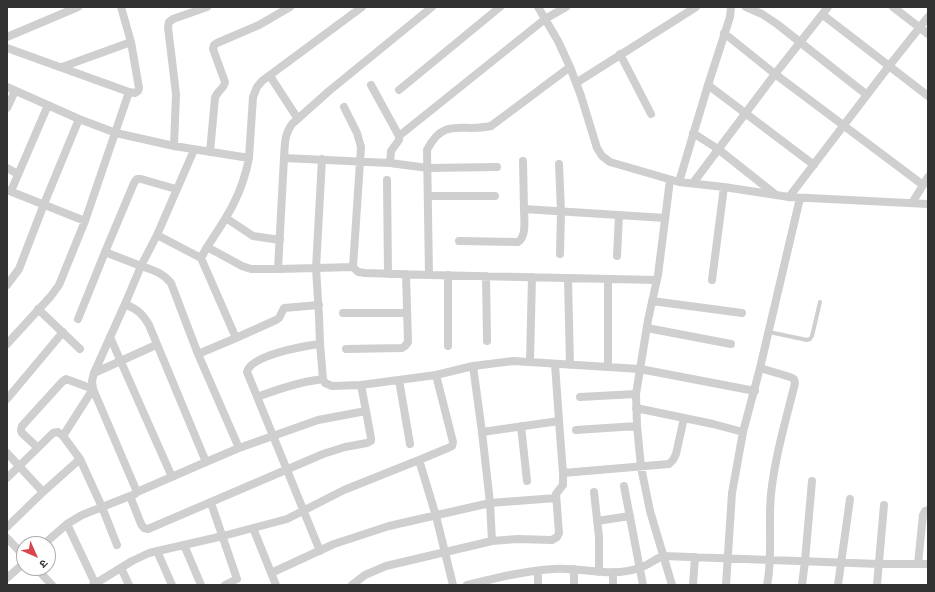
<!DOCTYPE html>
<meta charset="utf-8">
<style>
body{margin:0}
#map{position:relative;width:935px;height:592px;overflow:hidden;background:#fff;font-family:"Public Sans","Noto Sans Devanagari",sans-serif}
canvas{display:block}
.frame{position:absolute;inset:0;border:8px solid #323232;pointer-events:none}
.north{position:absolute;left:16px;top:536px;width:40px;height:40px;box-sizing:border-box;background:#fff;border:1px solid #adadad;border-radius:50%;rotate:135deg;font-size:11px;font-weight:700;line-height:16px;text-align:center;color:#323232}
.north::after{content:'';display:block;margin:auto;width:14px;height:18px;background:#d9444e;clip-path:polygon(50% 0,100% 100%,50% 72%,0 100%)}
</style>
<div id="map">
<canvas width="935" height="592"></canvas>
<div class="frame"></div>
<div class="north">उ</div>
</div>
<script>
const g = document.querySelector('canvas').getContext('2d');
g.lineJoin = 'round';
function trace(path, color, width, dash) {
  g.strokeStyle = color;
  g.lineWidth = width;
  g.lineCap = dash ? 'butt' : 'round';
  g.setLineDash(dash || []);
  g.stroke(path);
}
trace(new Path2D(`
 M769,332L807,340L810,339L812,336L820,302`), '#cfcfcf', 4);
trace(new Path2D(`
 M538,7L558,41L570,67L581,96L597,148L602,156L610,162L679,182L724,187L789,197L928,204
 M746,7L762,14L777,24L867,95
 M893,7L928,34
 M823,15L928,96
 M724,33L775,74L923,185
 M7,37L78,7
 M7,48L129,92L135,93L138,91L139,88L131,42L121,7
 M620,54L651,114
 M62,67L131,42
 M570,67L491,126C462,133 444,116 427,150L429,275L657,280
 M270,76L298,119
 M576,83L696,7
 M371,85L399,136V140L391,151L390,163
 M708,85L814,165
 M7,87L79,119L116,133L174,146L249,158L253,97L257,87L262,81L362,7
 M399,90L500,7
 M344,107L357,133L361,147L353,267
 M7,108L15,91
 M693,133L718,149L776,195
 M399,136L545,19L566,7
 M174,146L176,94L168,27L169,22L173,19L207,7
 M194,150L157,235L141,266C153,270 163,273 171,283L198,354
 M210,152L215,98C217,91 224,89 225,82L213,49L214,45L217,43L259,25L290,7
 M249,158C242,195 227,217 207,247L242,266L251,269H278
 M284,158C285,145 284,135 292,124L329,91L432,7
 M322,159L316,268L278,269L284,158L390,163L428,168L497,167
 M523,161L524,209
 M559,164L561,211L560,254
 M7,168L18,174
 M387,180L388,274
 M670,180L658,275L648,320L636,394L637,426L641,467L650,511L672,585
 M679,182L708,85L730,17L731,7
 M693,183L775,74L828,7
 M7,190L85,221
 M11,191L48,105
 M428,196H495
 M789,197L889,66L928,17
 M912,203L928,177
 M226,218L253,236L280,240
 M157,235L201,258
 M459,241L518,242C527,236 524,219 524,209L665,218
 M207,247L201,258L236,338L198,354L239,448L318,420L366,411L361,385
 M105,252L134,183L137,179H141L176,189
 M617,256L619,215
 M448,275V346
 M486,276L487,341
 M568,278L570,365
 M712,280L724,187
 M7,285L19,269L44,204L79,119
 M652,301L742,313
 M125,304L94,373L92,381L93,389L137,492L206,462
 M38,309L80,349
 M343,313H407
 M78,319L105,252L141,266L125,304C138,310 142,313 149,325L206,462L239,448
 M647,328L731,344
 M110,337L172,477
 M236,338L276,320L279,318L284,308L319,305
 M7,344L51,296L59,285L85,221L129,92
 M320,344L323,379
 M346,349L402,348L405,346L408,342L406,274
 M530,362L532,277
 M555,364L559,421
 M473,366L482,432
 M608,367V279
 M94,373L156,345
 M399,380L410,444
 M257,397C279,389 299,382 323,379L325,383L332,386L361,385L436,375L473,366L513,361L640,369L755,391
 M580,397L636,394
 M7,399L63,332
 M636,408L713,424L743,432
 M521,426L527,481
 M576,430L637,426
 M37,447L22,433L21,430L22,426L62,382L66,379L93,389L63,436L80,459L102,507L117,545
 M7,453L43,492L80,459
 M419,460L448,448L452,446L453,442L436,375
 M7,478L53,433L58,432L63,436
 M624,486L643,585
 M594,492L599,537V572
 M130,496L141,524L144,528L148,529L323,454L345,447L367,443L371,441V438L366,411
 M211,503L237,579L225,585
 M597,521L630,516
 M7,527L43,492
 M253,528L276,585
 M7,538L24,556
 M492,541L517,539L552,540L557,537L559,533L556,494L563,485V473
 M44,544L67,524
 M184,545L201,585
 M157,551L172,585
 M320,551L247,372C251,355 304,346 320,344L319,316L316,268L353,267L358,272L365,273L429,275
 M918,564L923,515L925,511L928,510
 M36,568L52,585
 M121,568L129,585
 M538,571V585
 M271,573L334,544L389,526L490,503L556,498
 M7,578L24,563
 M95,583L67,524L82,515L135,494
 M93,585L132,561L149,553L223,536L287,519L344,490L419,460L436,516L453,585
 M352,585L365,575L386,566L492,541L490,503L482,432L559,421L563,473L669,464L673,460L676,454L684,418
 M467,585C496,578 524,571 554,569C582,567 611,578 639,568C647,566 655,559 663,556L879,564H928
 M574,585V569
 M613,585V572
 M693,585L695,557
 M726,585L732,493L743,432L760,368
 M767,585C773,558 768,522 771,494C775,456 786,420 795,383L794,379L790,377L760,368L800,198
 M802,585L805,561L812,481
 M838,585L850,499
 M877,585L884,505`), '#cfcfcf', 8);
</script>
